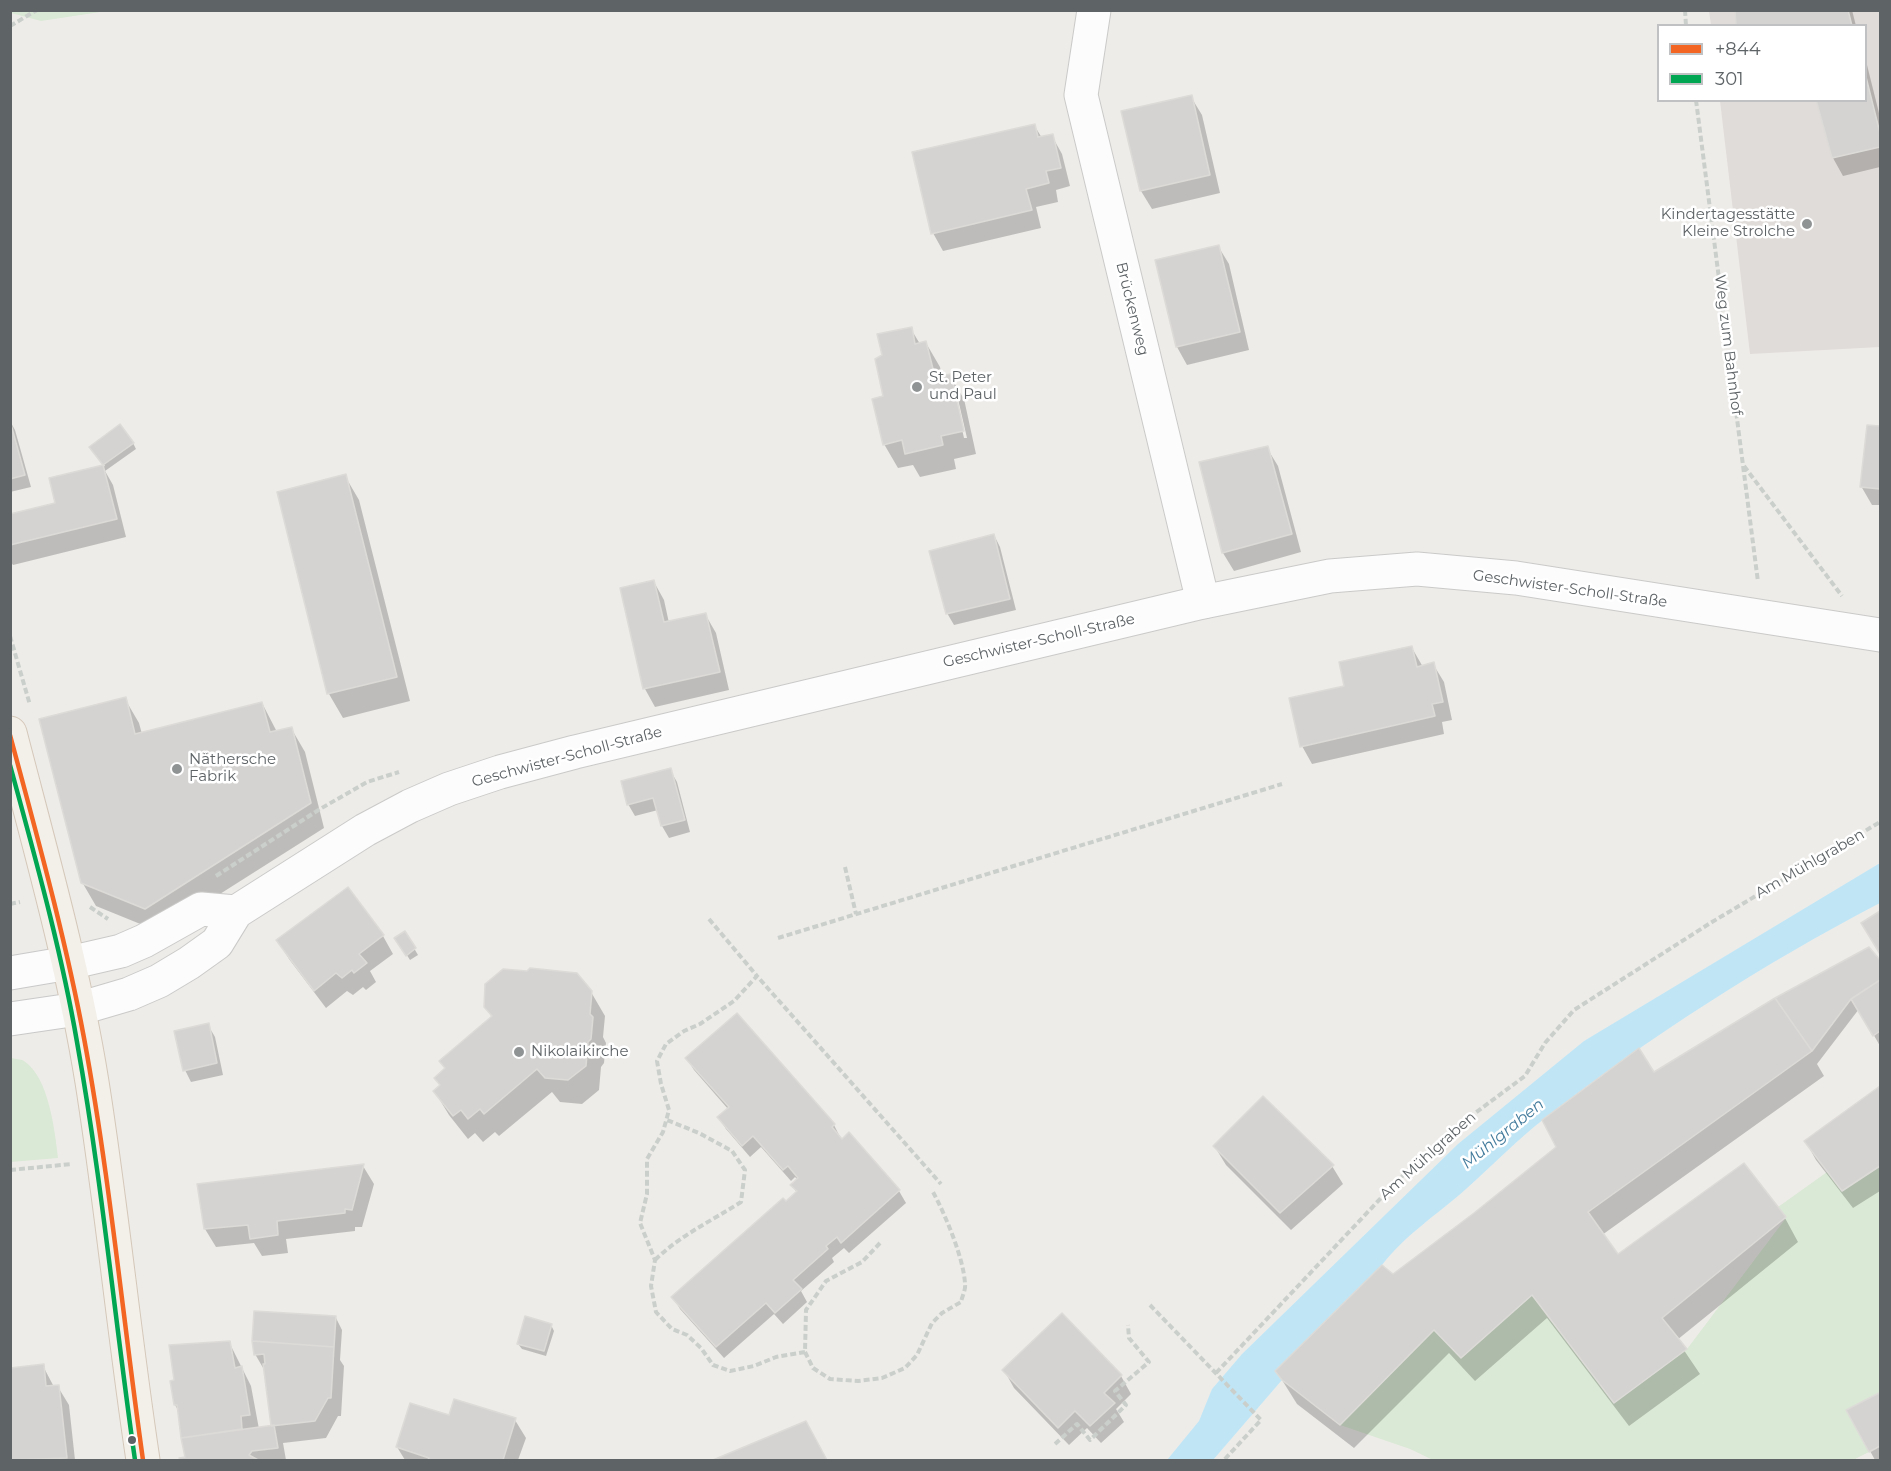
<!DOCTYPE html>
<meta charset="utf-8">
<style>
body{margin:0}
#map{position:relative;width:1891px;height:1471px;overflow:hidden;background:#eeece9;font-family:Montserrat,sans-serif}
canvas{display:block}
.frame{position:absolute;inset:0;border:12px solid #5e6366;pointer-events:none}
.legend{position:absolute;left:1657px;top:24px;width:210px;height:78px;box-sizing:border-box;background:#fff;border:2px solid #bfc1c2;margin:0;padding:8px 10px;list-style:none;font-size:18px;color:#5e6366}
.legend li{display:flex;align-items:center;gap:12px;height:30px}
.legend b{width:30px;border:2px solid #bfc1c2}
</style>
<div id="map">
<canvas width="1891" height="1471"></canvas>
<div class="frame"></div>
<ul class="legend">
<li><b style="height:8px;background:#f26522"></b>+844</li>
<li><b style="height:8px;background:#00a651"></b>301</li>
</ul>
</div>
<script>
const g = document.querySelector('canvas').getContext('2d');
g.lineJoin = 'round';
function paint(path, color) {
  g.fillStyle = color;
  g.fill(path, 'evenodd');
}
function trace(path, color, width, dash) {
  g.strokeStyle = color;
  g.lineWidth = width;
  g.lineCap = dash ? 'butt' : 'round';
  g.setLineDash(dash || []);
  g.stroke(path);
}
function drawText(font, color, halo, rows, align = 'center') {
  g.font = font + ' Montserrat,sans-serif';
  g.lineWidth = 5;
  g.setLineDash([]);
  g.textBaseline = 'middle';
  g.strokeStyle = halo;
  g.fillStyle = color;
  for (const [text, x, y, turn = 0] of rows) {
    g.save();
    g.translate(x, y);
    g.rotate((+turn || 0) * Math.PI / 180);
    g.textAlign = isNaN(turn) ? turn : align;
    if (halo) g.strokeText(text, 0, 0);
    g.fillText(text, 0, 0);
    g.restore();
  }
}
paint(new Path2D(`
 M1709,11H1880V347L1750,354L1720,101L1866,100V26L1711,25Z`), '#e0dcd9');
paint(new Path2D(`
 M11,10H107V11L41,21L11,13Z
 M11,1058C14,1059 21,1059 24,1061C49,1077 55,1132 58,1158L11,1162Z
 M1880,1166V1392L1846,1410L1869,1452L1853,1460H1433L1410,1449L1340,1425L1434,1330L1461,1358L1532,1295L1614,1403L1687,1349L1786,1218L1778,1207L1827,1172L1842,1191Z`), '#dae9d5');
paint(new Path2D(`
 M1880,863V903C1763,964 1649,1037 1544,1119C1517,1140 1492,1166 1466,1189C1438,1214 1405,1235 1382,1265L1275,1371L1282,1380L1213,1460H1167L1199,1421L1212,1389L1242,1354L1458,1144L1584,1041Z`), '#c0e6f6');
paint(new Path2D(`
 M1736,10H1852L1856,26H1737Z
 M1866,61L1880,117V167L1843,176L1833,158L1817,100H1866Z
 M1191,97L1202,115L1220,193L1152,209L1141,191L1123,112Z
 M1034,125L1042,138L1052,136L1062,154L1070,186L1056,190L1058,202L1036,207L1041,228L943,251L933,233Z
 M1218,246L1229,264L1249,350L1187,365L1177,347Z
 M911,329L920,344L926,343L940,367L942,377L950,376L964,399L976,454L954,459L956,469L920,477L913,465L898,468L884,444V356ZM955,399H958L967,438H964Z
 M10,421L15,430L31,487L10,492Z
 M1868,426L1880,428V505H1872L1861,486Z
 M133,443L136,449L105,471L113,485L126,537L13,565L10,561V516L57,504L51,479L105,466L94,452Z
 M1267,448L1278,466L1301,552L1234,571L1223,553L1201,463Z
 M345,476L359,500L410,701L343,718L329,694L278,493Z
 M994,535L1000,547L1016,610L954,625L947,613Z
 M654,582L664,600L669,623L705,614L716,633L729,690L655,707L645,689L622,589Z
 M1412,648L1423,667L1433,664L1444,682L1452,720L1442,722L1444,734L1312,764L1302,746L1346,687Z
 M125,699L139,723L142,734L262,703L277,732L291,728L305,752L324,828L160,932L96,906L82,882Z
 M670,770L677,782L690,832L669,838L662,826L658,810L635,816L628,804Z
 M347,889L383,936L393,954L370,971L376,982L366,990L363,987L353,995L347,991L326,1008L289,959L278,941Z
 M1880,913V953L1863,924Z
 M405,933L418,955L410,960L396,938Z
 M1869,949L1880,962V1046L1859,1009L1817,1064L1824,1076L1602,1235L1618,1256L1743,1165L1785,1218L1798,1242L1677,1340L1700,1374L1629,1426L1547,1318L1475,1381L1449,1353L1354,1448L1297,1404L1277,1372L1393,1276L1653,1074Z
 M591,992L605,1016L603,1037L606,1043L604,1063L601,1067L599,1090L582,1104L560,1102L552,1092L499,1136L495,1132L483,1142L475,1133L468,1139L449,1115L435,1092L441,1087L436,1078L492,1018L486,1006Z
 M208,1025L215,1037L223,1075L191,1082L185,1070Z
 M687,1059L834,1125L842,1141L849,1135L899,1191L906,1203L849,1253L844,1248L832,1258L834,1262L801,1291L807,1302L783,1324L774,1314L724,1358L680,1309L673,1297L797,1193L792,1185L798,1180L795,1177L791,1181L761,1147L750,1157L726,1129L719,1118L728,1109L694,1070Z
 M1880,1088V1191L1853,1208L1816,1160L1806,1142Z
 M1215,1147L1332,1166L1343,1184L1291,1230L1226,1165Z
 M363,1166L374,1184L362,1227H355V1231L286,1239L288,1253L262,1256L254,1243L216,1247L205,1229Z
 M336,1318L342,1330L340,1360L344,1366L341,1416H338L326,1438L283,1443L286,1460H181L186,1459L179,1412L175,1405L229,1342L251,1386L259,1429L273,1427L266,1373L255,1354Z
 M551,1325L554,1331L546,1356L522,1349L518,1344Z
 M43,1366L54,1387H58L69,1405L75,1460H10V1370Z
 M1004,1370L1121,1376L1131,1394L1116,1409L1124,1422L1101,1443L1087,1428L1069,1445L1014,1388Z
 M1878,1395L1880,1399V1460H1875L1848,1411Z
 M450,1417L515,1420L526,1438L518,1460H405L397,1447Z
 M806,1423L827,1460H716Z`), '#0003');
const building = new Path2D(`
 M1735,10H1848L1852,26H1736Z
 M1866,77L1880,133V147L1832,158L1816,100H1866Z
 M1192,95L1210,175L1140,191L1121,111Z
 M1035,124L1038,137L1053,134L1061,168L1046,171L1049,183L1026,189L1032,210L931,234L912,152Z
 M1219,245L1240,332L1176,347L1155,260Z
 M912,327L915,344L926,341L935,377L951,374L964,431L941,436L943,445L905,454L902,440L883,445L872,399L883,396L875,359L882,355L877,334Z
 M10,421L25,475L10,479Z
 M120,424L134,443L103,465L89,447Z
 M1867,425L1880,426V489L1860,487Z
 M1268,446L1292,534L1222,553L1199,462Z
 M103,465L117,519L10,545V514L55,503L49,478Z
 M346,474L397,677L327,694L277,492Z
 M994,534L1010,599L946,614L929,551Z
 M654,580L664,622L706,613L720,672L643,689L620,588Z
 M1412,646L1417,667L1434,662L1443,702L1432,704L1435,716L1300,747L1289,698L1344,686L1339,662Z
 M126,697L135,734L262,702L270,732L292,727L311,803L145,909L81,883L39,719Z
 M671,768L685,820L661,826L653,798L627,805L621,781Z
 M348,887L384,935L359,954L367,963L354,973L352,970L342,978L336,973L314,991L276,940Z
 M1880,911V954L1861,923Z
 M405,931L416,948L406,956L394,938Z
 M1869,947L1880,960V980L1851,999L1812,1051L1775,998Z
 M530,968L577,973L592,991L590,1014L593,1017L591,1039L588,1042L586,1066L568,1080L545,1078L537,1069L484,1114L480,1109L468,1119L461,1110L453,1116L433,1091L440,1085L434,1078L445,1068L439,1061L492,1016L484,1007L485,984L503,969L527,971Z
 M1880,980V1031L1873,1036L1851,999Z
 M1775,998L1812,1051L1588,1212L1618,1254L1744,1163L1786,1217L1662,1318L1687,1349L1614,1403L1532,1295L1461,1358L1434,1330L1340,1425L1282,1380L1275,1371L1382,1265L1393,1274L1474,1213L1556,1147L1542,1120L1639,1048L1654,1072Z
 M737,1013L835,1124L832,1127L842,1139L849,1132L900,1190L841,1243L837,1237L826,1246L828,1249L793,1280L802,1289L775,1313L766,1303L716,1347L671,1297L783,1198L786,1201L797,1191L790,1185L798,1178L788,1166L783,1170L753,1136L742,1146L717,1117L729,1107L685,1058Z
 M209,1023L217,1063L183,1071L174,1031Z
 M1880,1086V1166L1842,1191L1804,1141Z
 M1263,1096L1334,1165L1280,1213L1213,1146Z
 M364,1164L352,1210L345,1209V1213L277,1221L278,1235L250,1239L248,1225L204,1229L197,1184Z
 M254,1311L336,1316L334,1347L252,1341Z
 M1062,1313L1122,1375L1104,1393L1115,1403L1090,1426L1075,1411L1058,1428L1002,1370Z
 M525,1316L552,1324L544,1351L517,1344Z
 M230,1341L235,1368L242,1366L250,1415L241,1416L242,1429L181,1438L177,1405H174L170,1381L174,1380L169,1345Z
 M252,1341L334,1347L331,1398H328L315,1421L271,1426L263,1364H265L264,1354L254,1355Z
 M44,1364L46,1386L59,1385L67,1458L10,1460V1368Z
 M1879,1393L1880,1396V1446L1869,1452L1846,1410Z
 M454,1399L516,1418L503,1460H428L429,1458L396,1447L410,1403L449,1415Z
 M806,1421L827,1460H713Z
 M274,1425L278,1448L252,1451L249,1455L258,1460H180L179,1458L185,1457L181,1438Z`);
paint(building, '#d5d3d2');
trace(building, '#dddbd8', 1.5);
const minor = new Path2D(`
 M1094,10L1081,95L1203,602`);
const tertiary = new Path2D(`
 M69,963L121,951L144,941L201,909L236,912
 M78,1009L129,994L159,981L189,963L217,943L236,912L365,830L410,806L449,789L500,772L575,752L1203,602L1330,576L1417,569L1516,578L1880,635`);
const secondary = new Path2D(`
 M10,973L69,963
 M10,1019L78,1009`);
const primary = new Path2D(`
 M10,733C40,849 73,964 92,1082C112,1208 124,1335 143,1460`);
trace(minor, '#cacac9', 35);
trace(tertiary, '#cacac9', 35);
trace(secondary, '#c8c9c8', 35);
trace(primary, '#d4c8b9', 35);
trace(new Path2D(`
 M1685,10L1686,26
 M10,26L37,10
 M1696,100L1758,582
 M1744,466L1842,596
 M10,636L30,705
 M845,867L856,914
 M216,876L320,809L367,782L399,772
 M10,904L20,902
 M90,907L108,919
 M709,919L757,976
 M778,938L1282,784
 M10,1170L72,1164
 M880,1243L862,1262L826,1281L806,1310L805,1352L813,1368L830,1379L858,1381L882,1378L905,1368L917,1355L932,1323L942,1313L961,1302C962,1297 966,1289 965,1284C964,1259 945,1214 933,1192
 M655,1260C682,1234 710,1222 741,1202L745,1170L732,1151L699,1133L667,1120
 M1150,1305L1261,1420L1224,1460
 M805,1352L776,1357L754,1366L730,1371L713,1365L701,1348L687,1335L672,1329L656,1312L651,1286L655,1260L640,1223L647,1194V1159L663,1132L669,1110L661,1084L657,1061L666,1044L684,1031L700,1024L734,1001L757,976L941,1184
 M1216,1373L1397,1181L1455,1128L1525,1076L1545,1043L1574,1010L1712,922L1880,822
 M1055,1444L1077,1424L1090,1440L1126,1405L1115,1391L1149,1362L1129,1338L1128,1325`), '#cacfcb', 4, [6, 3]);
trace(minor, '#fcfcfc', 33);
trace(tertiary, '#fcfcfc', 33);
trace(secondary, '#fcfcfc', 33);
trace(primary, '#f3efe9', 33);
trace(new Path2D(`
 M10,735C37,836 65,936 84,1038C110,1178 123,1320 143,1460`), '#f26522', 4.5);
trace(new Path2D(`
 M10,765C35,857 61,949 77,1042C102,1181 115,1321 135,1460`), '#00a651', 4.5);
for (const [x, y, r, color] of [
 [1807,224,6,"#909394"],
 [917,387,6,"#909394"],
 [177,769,6,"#909394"],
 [519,1052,6,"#909394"],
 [132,1440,5,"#5e6366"]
]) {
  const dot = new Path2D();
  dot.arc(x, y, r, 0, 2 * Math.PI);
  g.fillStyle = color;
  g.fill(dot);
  trace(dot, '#fff', 2);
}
drawText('15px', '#5e6366', '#fff', [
 ["Kindertagesstätte",1795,215,"right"],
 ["Kleine Strolche",1795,232,"right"],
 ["St. Peter",929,378],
 ["und Paul",929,395],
 ["Näthersche",189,760],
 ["Fabrik",189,777],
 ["Nikolaikirche",531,1052]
], 'left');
drawText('15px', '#5e6366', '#fff', [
 ["Brückenweg",1132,309,76],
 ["Weg zum Bahnhof",1728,345,83],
 ["Geschwister-Scholl-Straße",1570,589,8],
 ["Geschwister-Scholl-Straße",1039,641,-13],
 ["Geschwister-Scholl-Straße",567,757,-15],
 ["Am Mühlgraben",1810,864,-30],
 ["Am Mühlgraben",1428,1156,-42]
]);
drawText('italic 16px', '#427b9c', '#fff', [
 ["Mühlgraben",1503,1134,-39]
]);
</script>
